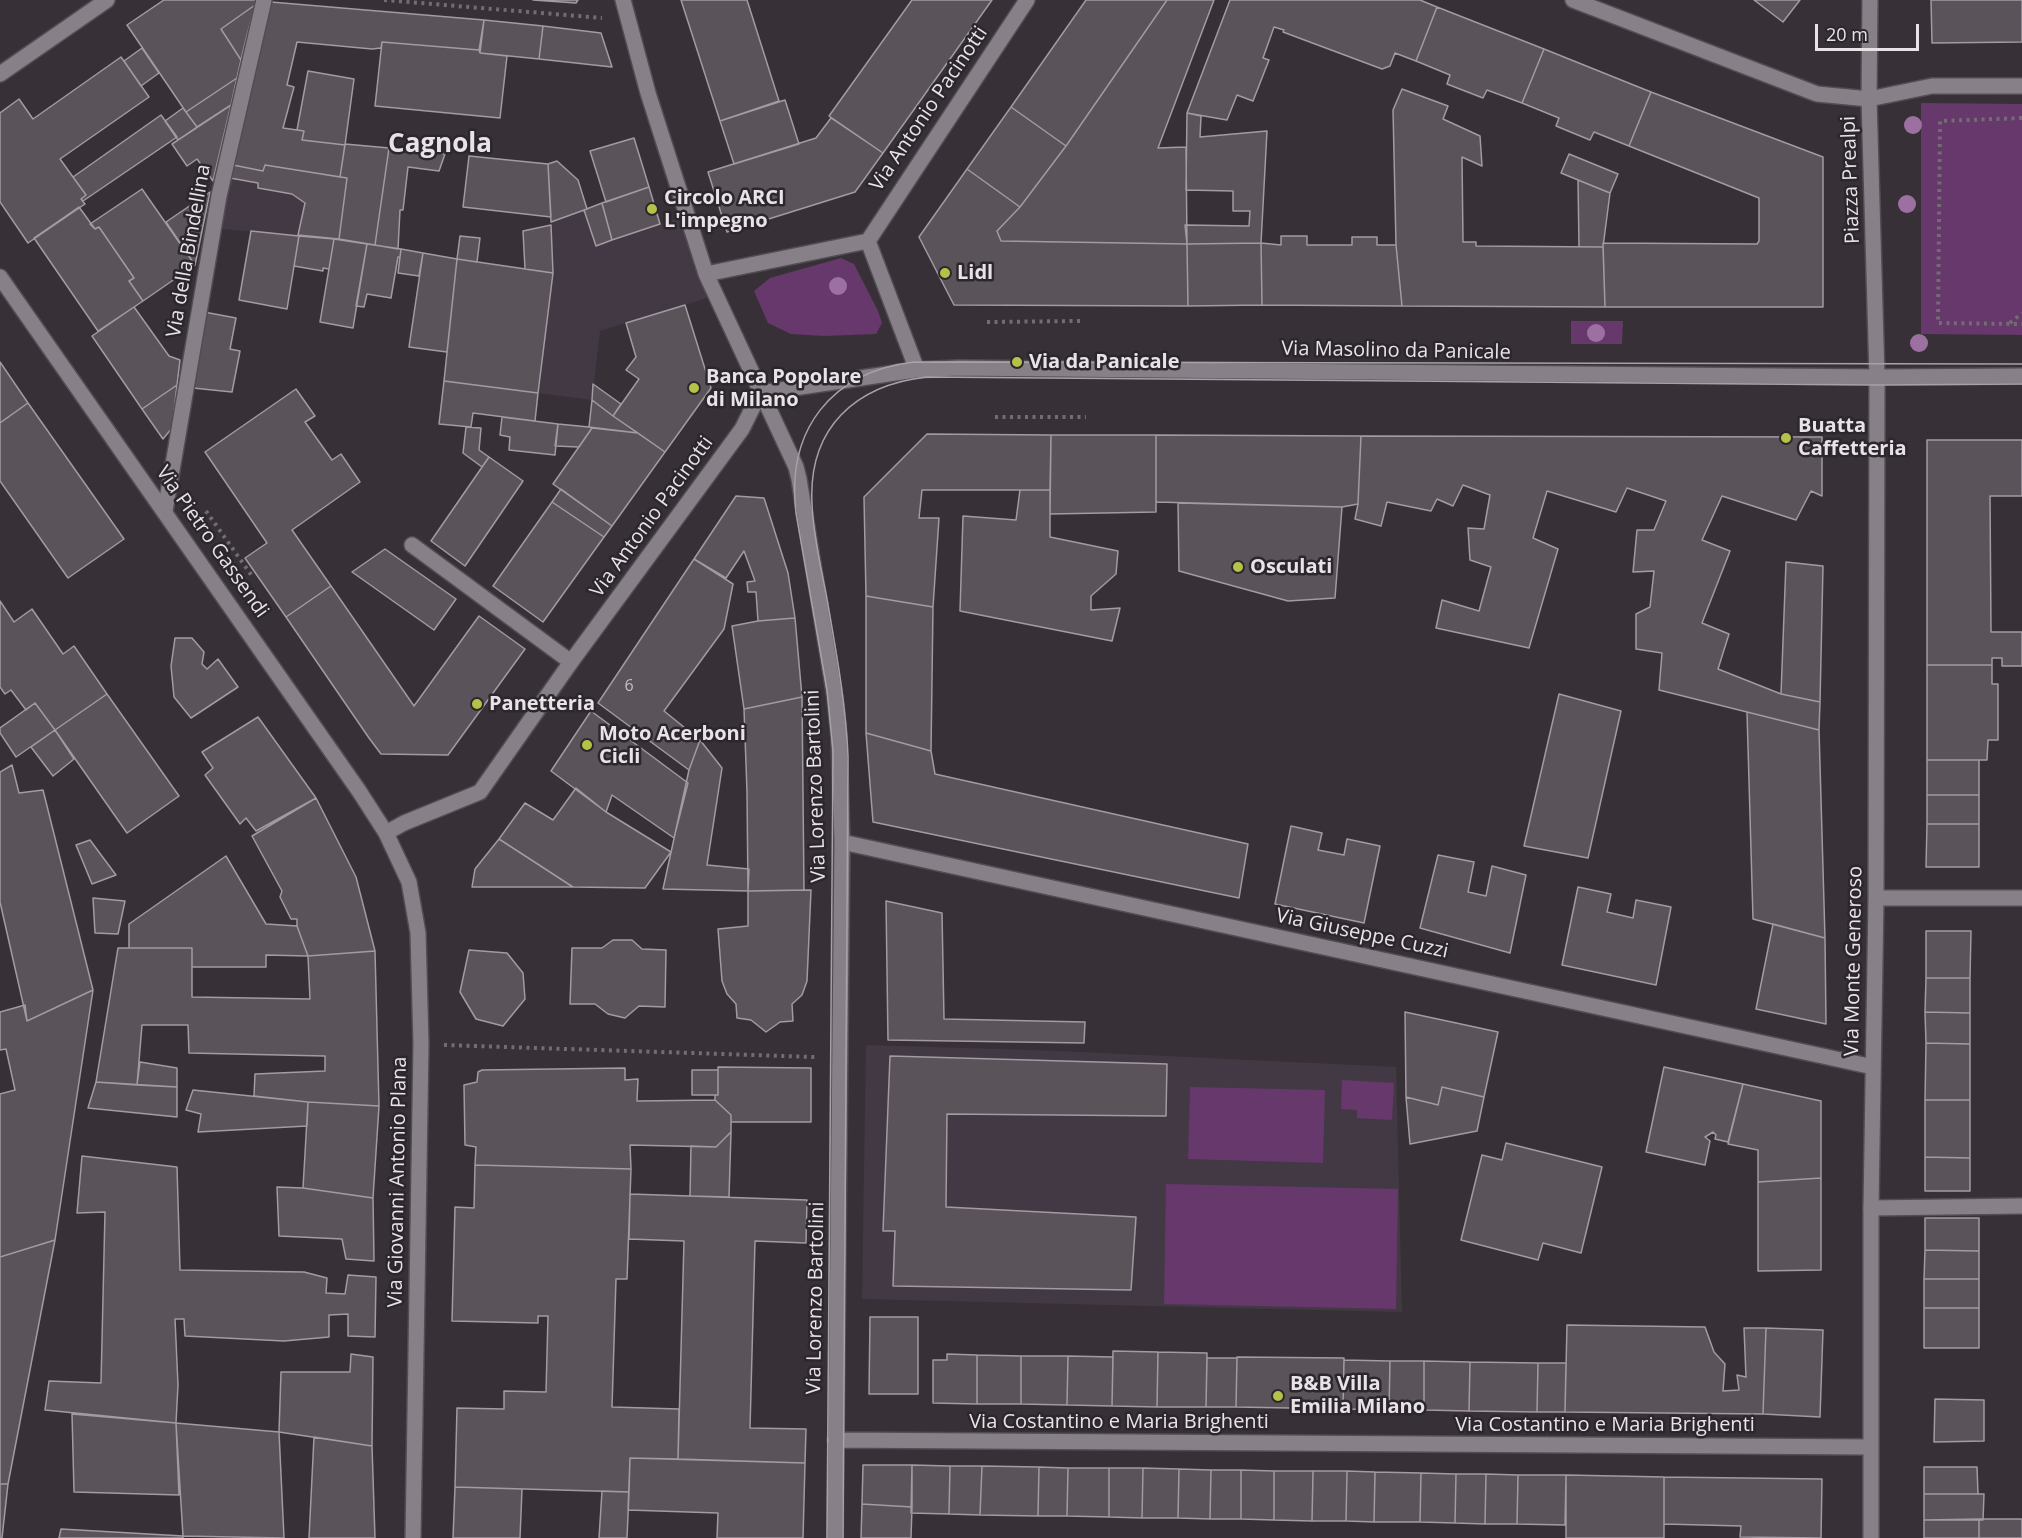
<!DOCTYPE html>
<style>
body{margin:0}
#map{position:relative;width:2022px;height:1538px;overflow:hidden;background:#373137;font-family:"Open Sans",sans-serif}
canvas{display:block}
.scale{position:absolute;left:1815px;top:24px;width:104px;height:27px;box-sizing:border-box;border:3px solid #e7e3e7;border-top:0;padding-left:8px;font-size:18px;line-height:21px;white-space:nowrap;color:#e7e3e7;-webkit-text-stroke:4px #2c272d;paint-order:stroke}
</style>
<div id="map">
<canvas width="2022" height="1538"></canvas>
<div class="scale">20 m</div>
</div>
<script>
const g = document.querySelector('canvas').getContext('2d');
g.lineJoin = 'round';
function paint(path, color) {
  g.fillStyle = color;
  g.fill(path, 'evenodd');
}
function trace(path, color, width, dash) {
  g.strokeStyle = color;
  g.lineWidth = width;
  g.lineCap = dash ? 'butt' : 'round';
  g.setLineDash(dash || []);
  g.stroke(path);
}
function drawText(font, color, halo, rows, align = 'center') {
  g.font = font + ' "Open Sans",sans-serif';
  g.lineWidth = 5;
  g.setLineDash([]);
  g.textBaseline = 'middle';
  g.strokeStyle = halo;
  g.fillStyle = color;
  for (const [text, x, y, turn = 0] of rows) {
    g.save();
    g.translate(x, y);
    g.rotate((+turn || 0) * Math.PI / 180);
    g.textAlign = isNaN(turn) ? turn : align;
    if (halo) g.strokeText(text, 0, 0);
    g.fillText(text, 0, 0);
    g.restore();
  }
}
paint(new Path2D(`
 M233,165L347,178L339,239L221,229Z
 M584,210L596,246L685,216L713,296L600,331L592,400L444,381L457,259L552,273L551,222Z
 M866,1045L1060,1051L1396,1067L1402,1312L862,1299Z`), '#433944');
paint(new Path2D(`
 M1921,103L2022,104V335L1921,334Z
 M841,258L854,264L878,311L882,323L876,334L824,336L791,334L768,323L754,291L770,278Z
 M1571,321H1623L1622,344H1571Z
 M1342,1080L1394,1083L1392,1120L1357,1118V1110L1341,1109Z
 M1190,1087L1325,1090L1323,1163L1188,1159Z
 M1166,1184L1398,1189L1396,1309L1164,1304Z`), '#66386b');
const building = new Path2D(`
 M164,0H256L255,5L221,29L241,60L237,78L186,112L127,25Z
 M533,0H578L576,3Z
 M681,0H747L779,101L720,121Z
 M912,0H992L883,153L829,116Z
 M1086,0H1167L1066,146L1011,107Z
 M1167,0H1214L1158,148L1186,147L1187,244L1001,241L997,231L1020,207L1066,146Z
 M1230,0H1420L1437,7L1416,61L1395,53L1390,66L1382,69L1283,32L1284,30L1274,27L1263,58L1269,60L1253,101L1237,95L1227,120L1187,113Z
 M1754,0H1800L1783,22Z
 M1931,0H2022V42L1932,43Z
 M271,2L484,20L479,50L382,42L381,48L372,49L297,42L287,85L294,87L283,128L304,131L302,140L345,145L340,177L265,165L263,171L233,165Z
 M255,5L246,39L241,60L221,29Z
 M1437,7L1544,49L1522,103L1487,90L1483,98L1447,84L1450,75L1416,61Z
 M484,20L543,26L539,59L480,53Z
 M543,26L601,33L612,67L539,59Z
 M382,42L479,50L480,53L507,56L500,118L375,106Z
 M142,48L159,73L141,86L124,61Z
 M1544,49L1651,92L1629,146L1594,132L1590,140L1556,126L1559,118L1522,103Z
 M121,57L149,97L60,159L86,195L81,199L85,204L28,243L0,202V113L19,99L33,119Z
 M308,71L354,79L345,145L302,140L304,131L297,130Z
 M237,78L231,105L197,127L186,112Z
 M1402,89L1448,106L1443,119L1480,136L1482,166L1462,157L1463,242H1476V246L1603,247L1605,307L1402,306L1396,245L1393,110Z
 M1651,92L1823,157V307H1605L1603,243L1757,244L1759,241V198L1629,146Z
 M785,100L799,144L734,164L720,121Z
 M231,105L213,181L197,159L187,166L172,144Z
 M1011,107L1066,146L1020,207L967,169Z
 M183,108L197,127L178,140L165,121Z
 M1187,113L1201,116L1200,137L1267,131L1261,243L1187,244L1185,225L1249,226L1250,211H1233V191L1186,190Z
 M161,115L177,137L83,201L81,199L86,195L73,177Z
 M831,118L883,153L855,192L727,232L708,172L816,138Z
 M634,138L649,187L606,202L590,151Z
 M345,144L389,148L375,245L339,239L347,178L340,177Z
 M389,148L445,154L439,171L408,167L403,210H400L398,249L375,245Z
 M1569,154L1618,174L1610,193L1561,173Z
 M469,156L548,164L551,217L463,207Z
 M557,161L578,180L587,209L551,222L548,164Z
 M233,165L263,171L265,165L347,178L339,239L298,235L305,203L292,194L258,188V183L230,178Z
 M967,169L1020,207L997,231L1001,241L1187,244L1188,306L954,305L919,237Z
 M1578,180L1610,193L1603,247H1579Z
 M649,187L660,224L612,240L602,203Z
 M142,189L195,265L143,301L129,281L134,278L99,227L95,229L90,224Z
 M210,192L195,265L166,222Z
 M602,203L612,240L596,246L584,210Z
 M79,207L95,229L99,227L134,278L129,281L143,301L98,331L34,238Z
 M551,225L553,273L525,269L523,231Z
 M251,231L299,236L287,309L239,300Z
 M299,236L334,239L329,269L323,268V271L294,266Z
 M460,236L480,238L477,262L457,259Z
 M1281,236H1307V245H1352V237H1377V245H1396L1402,306L1262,305L1261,243L1281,245Z
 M334,239L367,244L353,328L320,322Z
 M1261,243L1262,305L1188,306L1187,244Z
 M367,244L401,249L400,257H398L391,298L367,294L364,307L356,306Z
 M401,249L423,253L419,276L398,273Z
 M423,253L457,259L447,352L409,347Z
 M457,259L553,273L538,393L444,381Z
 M685,305L711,388L665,452L613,416L639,379L626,370L636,357L626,323Z
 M134,307L169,356L180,360L177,385L142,409L92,336Z
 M204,312L236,318L230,349L240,351L232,392L193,388Z
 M0,362L28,403L0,423Z
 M444,381L538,393L535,421L473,413L471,427L439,424Z
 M593,384L621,404L613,416L592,400Z
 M177,385L172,428L163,439L142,409Z
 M296,389L315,416L305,422L332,460L341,454L360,482L292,530L331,586L286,617L245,558L267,543L205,452Z
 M592,400L613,416L638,433L589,427Z
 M28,403L124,539L68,578L0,481V423Z
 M502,417L558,424L555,455L509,450L510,437L500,435Z
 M558,424L589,427L592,428L579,447L555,446Z
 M466,427L481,428L479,450L489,457L482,467L463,453Z
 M592,428L638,433L665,452L612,526L553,484Z
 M927,434L1051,435L1050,490H922L919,518H939L933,607L866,596L864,497Z
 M1051,435H1156V512L1050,514Z
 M1156,435L1361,436L1358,504L1342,507L1156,502Z
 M1361,436L1822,437V496L1811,491L1796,520L1722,496L1702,540L1730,551L1702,623L1729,634L1718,669L1781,694L1820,702L1819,730L1659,690L1662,653L1636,649V614L1650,607L1654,571L1633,572L1637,530H1654L1666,501L1627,488L1616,512L1547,491L1533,538L1558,549L1529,648L1436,628L1442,600L1479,611L1491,567L1470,560L1468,528L1484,529L1490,495L1463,485L1453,506L1437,499L1431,511L1387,502L1381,526L1355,519L1358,504Z
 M1927,440H2022V496H1990L1991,632H2022V666H2002V658H1992V665H1927Z
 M489,457L523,481L465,566L431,541Z
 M561,489L612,526L604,537L552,502Z
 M1020,490H1050V537L1118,551L1116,574L1091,596V610L1120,608L1112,641L960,611L963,516L1016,520Z
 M736,496L764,498L788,573L795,618L758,621L756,592H748L747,582L755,581L744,551L726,578L694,559Z
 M552,502L604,537L543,622L493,586Z
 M1178,503L1342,507L1335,598L1288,601L1179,571Z
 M385,549L456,599L434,630L352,572Z
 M694,559L733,584L724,629L664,711L700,740L689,770L598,703Z
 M1786,562L1823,566L1820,702L1781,694Z
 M331,586L414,706L479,616L525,649L448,755L381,754L369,738L286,617Z
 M866,596L933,607L931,751L866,733Z
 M0,601L14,622L32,609L63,654L74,646L107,694L55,730L35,703L26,710L11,690L5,694L0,687Z
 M795,618L802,697L744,709L732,626L758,621Z
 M175,638H192L204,652L202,664L207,669L218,659L238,687L191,718L174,697L171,666Z
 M1927,665H1992V684H1998V740H1988L1987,760H1927Z
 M107,694L179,796L127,833L55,730Z
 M1559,694L1621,711L1588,858L1524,846Z
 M802,697L804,890L748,891L747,792L744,709Z
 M35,703L55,730L16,757L0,733V728Z
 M591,711L688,783L674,838L612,795L606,812L551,771Z
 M1747,712L1819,730L1825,938L1753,919Z
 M258,717L316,798L256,831L246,818L240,824L205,775L213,768L202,752Z
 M55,730L74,759L53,776L31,747Z
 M866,733L931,751L935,774L1248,844L1239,898L873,822Z
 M700,740L722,768L707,865L749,869L748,891L663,889L689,770Z
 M1927,760H1979V795H1927Z
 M12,765L19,793L43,790L93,990L27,1021L0,902V772Z
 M576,788L606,812L671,852L645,888L573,887L499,839L525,803L553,820Z
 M1927,795H1979V824H1927Z
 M316,798L356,877L375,951L308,956L297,926V919H291L280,897L282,891L252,836Z
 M1927,824H1979V867H1926Z
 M1291,826L1322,833L1318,850L1344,855L1347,839L1380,846L1364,923L1275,904Z
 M499,839L573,887H472L475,869Z
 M90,840L116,875L92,884L76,845Z
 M1438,855L1474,862L1468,892L1486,896L1492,866L1526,875L1510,953L1420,928Z
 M226,856L266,924L297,926L308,956L266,955V967H192V948H129V924Z
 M1578,887L1611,894L1607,912L1633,918L1636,900L1671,907L1656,985L1562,965Z
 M811,890L807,981L802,995L792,1004L793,1021L780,1022L766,1032L751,1020L737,1018L736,1004L727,994L722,981L718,929L748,926V891Z
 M93,898L125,901L118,934L95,933Z
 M886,901L942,913L944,1019L1085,1022L1084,1043L888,1040Z
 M1773,924L1825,938L1826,1024L1756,1009Z
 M1926,931H1971L1970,978H1926Z
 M613,940H632L642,949L666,950L665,1007L639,1006L625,1018L608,1014L595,1004H570L572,948H602Z
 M118,948H192V997L310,999L308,956L375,951L379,1106L308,1102L254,1096L255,1074L325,1071V1056L189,1053L188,1025H142L137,1085L96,1082Z
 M469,950L507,953L523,973L525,999L503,1026L476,1019L460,992Z
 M1926,978H1970V1013L1925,1012Z
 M93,990L55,1240L0,1257V1094L15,1090L6,1049L0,1050V1012L25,1005L27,1021Z
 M1405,1012L1498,1032L1484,1097L1442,1087L1438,1105L1406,1097Z
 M1925,1012L1970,1013V1044L1926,1043Z
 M1926,1043L1970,1044V1100H1925Z
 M890,1056L1167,1064L1166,1116L947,1114L946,1207L1136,1217L1131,1290L893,1286L895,1231H883Z
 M140,1062L177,1068V1087L137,1085Z
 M718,1067L811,1068V1122H731V1115L715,1100V1095H718Z
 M1664,1067L1743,1084L1728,1142L1715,1139L1716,1135L1713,1132L1705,1137L1710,1141L1705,1165L1646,1152Z
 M625,1068V1080L638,1079L637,1101L715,1100L731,1115V1132L716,1147L630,1145L631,1169L475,1165L476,1147L465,1145L464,1085L477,1082L478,1072L482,1070Z
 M692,1070H718V1095H692Z
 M96,1082L177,1087V1117L88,1108Z
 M1743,1084L1821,1101V1178L1758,1182V1150L1728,1144Z
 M1442,1087L1484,1097L1477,1131L1410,1144L1406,1097L1438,1105Z
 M193,1090L308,1102L307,1126L198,1132L201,1114L186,1110Z
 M1925,1100H1970V1158L1925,1157Z
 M308,1102L379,1106L373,1198L303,1188Z
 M731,1132L729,1197L690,1196L691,1146L716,1147Z
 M1506,1143L1602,1167L1581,1253L1543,1243L1538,1260L1461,1240L1482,1155L1502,1160Z
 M82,1156L177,1167L180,1270L304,1272L327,1278L326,1293L345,1294L348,1275L376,1277L375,1337L348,1336V1314L329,1315V1337L284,1341L185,1336L184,1319H175L178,1385L176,1423L45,1410L49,1381L101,1383L105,1212L77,1213Z
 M1925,1157L1970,1158V1191H1925Z
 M475,1165L631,1169L627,1279H616L612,1407L679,1409L678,1459L630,1458L629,1492L455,1487L457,1408L504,1409V1391L546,1392L548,1316H538V1323L452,1321L455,1207L474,1208Z
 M1821,1178V1270L1758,1271V1182Z
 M277,1187L303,1188L373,1198L374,1261L346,1259L342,1239L279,1236Z
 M630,1194L807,1200L806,1243L755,1241L750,1428L806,1429L805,1463L678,1459L684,1241L629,1239Z
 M1925,1218H1979V1251L1925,1250Z
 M55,1240L8,1484H0V1257Z
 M1925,1250L1979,1251V1279H1924Z
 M1924,1279H1979V1308H1924Z
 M1924,1308H1979V1348H1924Z
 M870,1317H918V1394H869Z
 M1567,1325L1705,1327L1714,1352L1725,1364L1723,1391L1739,1390L1737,1375L1746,1377L1744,1328H1766L1763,1414L1565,1412Z
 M1766,1328L1823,1330L1820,1417L1763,1414Z
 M1113,1351L1158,1352L1157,1407L1112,1406Z
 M1158,1352L1207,1353L1206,1407H1157Z
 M351,1354L373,1357L372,1446L279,1432L281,1372H350Z
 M947,1354L977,1355V1404L933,1403V1360H947Z
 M977,1355L1021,1356V1404H977Z
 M1021,1356H1068L1067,1405L1021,1404Z
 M1068,1356L1113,1357L1112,1406L1067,1405Z
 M1237,1357L1344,1358L1343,1409L1236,1407Z
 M1207,1358H1237L1236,1407H1206Z
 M1344,1360L1390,1361L1389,1410L1343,1409Z
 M1390,1361H1424V1410H1389Z
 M1424,1361L1470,1362L1469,1411L1424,1410Z
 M1470,1362L1538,1363L1537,1412L1469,1411Z
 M1538,1363H1566L1565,1412H1537Z
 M1935,1399L1984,1400V1441L1934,1442Z
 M72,1414L176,1423L179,1495L74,1492Z
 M176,1423L279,1432L284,1538L183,1536Z
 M314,1437L372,1446L375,1538H309Z
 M630,1458L805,1463L803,1538H717L718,1513L628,1510Z
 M863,1465H912V1507L862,1504Z
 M912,1465L950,1466L949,1514L911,1513Z
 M950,1466H982L980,1515L949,1514Z
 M982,1466L1039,1467L1038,1516L980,1515Z
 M1039,1467L1068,1468L1067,1516H1038Z
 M1924,1467H1977L1978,1494H1924Z
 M1068,1468H1109V1517L1067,1516Z
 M1109,1468H1143L1142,1518L1109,1517Z
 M1143,1468L1179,1469L1178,1518H1142Z
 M1179,1469L1211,1470L1210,1519L1178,1518Z
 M1211,1470H1241V1519H1210Z
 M1241,1470L1274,1471V1520L1241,1519Z
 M1274,1471H1313L1312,1521L1274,1520Z
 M1313,1471H1347L1346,1521H1312Z
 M1347,1471L1375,1472L1374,1522L1346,1521Z
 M1375,1472L1421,1473L1420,1522H1374Z
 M1421,1473L1456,1474L1455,1523L1420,1522Z
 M1456,1474H1486L1485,1524L1455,1523Z
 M1486,1474L1518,1475L1517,1524H1485Z
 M1518,1475H1566L1565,1525L1517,1524Z
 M1566,1475L1664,1477V1538H1566Z
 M1664,1477L1822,1479L1821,1538L1740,1537L1741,1526L1664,1524Z
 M0,1484H8L2,1538H0Z
 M455,1487L522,1489L520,1538H453Z
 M602,1491L629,1492L627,1538H599Z
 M1924,1494H1984L1983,1520H1924Z
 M862,1504L912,1507L911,1538H861Z
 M1979,1519V1538H1924V1520Z
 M1979,1519H2022V1538H1979Z
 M61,1529L183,1536V1538H59Z`);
paint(building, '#5a535a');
trace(building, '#a39ba3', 1.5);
const service = new Path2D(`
 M412,545L571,662`);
const pedestrian = new Path2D(`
 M165,511L219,196L264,0
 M1871,1208L2022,1206`);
const minor = new Path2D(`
 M623,0L648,93L706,274L796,467L799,479L835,698L839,737L842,842L835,1538
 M1573,0L1817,94L1869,99L1932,86H2022
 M1870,0L1869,99L1877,377L1876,898L1871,1208V1538
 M0,74L107,0
 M868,241L914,362L915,370
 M706,274L868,241L1027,0
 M0,277L359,791L386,833L409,882L418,933L421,1044L413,1538
 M760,393L915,370L958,368L1877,377L2022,376
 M386,833L404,823L480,792L571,662L742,429L760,393
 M842,842L1873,1067
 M1876,898H2022
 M835,1440L1870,1447`);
trace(service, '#524d52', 18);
trace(pedestrian, '#524d52', 18);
trace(minor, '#524d52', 18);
trace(new Path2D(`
 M384,0L602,18
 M2022,118L1940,121L1938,323L2022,324
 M987,322L1080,321
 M2010,323L2022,313
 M995,417H1086
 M206,511L252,576
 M444,1045L815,1057`), '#726d72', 4, [3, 4.5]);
trace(service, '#878088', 15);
trace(pedestrian, '#878088', 15);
trace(minor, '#878088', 15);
trace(new Path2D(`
 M827,1538L833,751L827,690L796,513C786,430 831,372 914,362L2022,364
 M843,1538L848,757C846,704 836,651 827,599C821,567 813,535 812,504C808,428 855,385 927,377L1877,385L2022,384`), '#a7a2a7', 1.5);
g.fillStyle = '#9d70a2';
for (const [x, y] of [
 [1913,125],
 [1907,204],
 [838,286],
 [1596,333],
 [1919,343]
]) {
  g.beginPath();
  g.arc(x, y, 9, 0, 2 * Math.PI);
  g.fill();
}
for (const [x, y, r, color] of [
 [652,209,6,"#b8c147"],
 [945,273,6,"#b8c147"],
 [1017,362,6,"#b8c147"],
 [694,388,6,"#b8c147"],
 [1786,438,6,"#b8c147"],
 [1238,567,6,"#b8c147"],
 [477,704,6,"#b8c147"],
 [587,745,6,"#b8c147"],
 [1278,1396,6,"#b8c147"]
]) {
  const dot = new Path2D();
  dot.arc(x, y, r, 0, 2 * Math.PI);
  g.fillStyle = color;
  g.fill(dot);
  trace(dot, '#2c272d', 2);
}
drawText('16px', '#c4bfc4', null, [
 ["6",629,686]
]);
drawText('20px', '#e7e3e7', '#2c272d', [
 ["Via Antonio Pacinotti",929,109,-56],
 ["Piazza Prealpi",1851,180,-92],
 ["Via della Bindellina",189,251,-80],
 ["Via Masolino da Panicale",1396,351,1],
 ["Via Antonio Pacinotti",652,517,-54],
 ["Via Pietro Gassendi",212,542,55],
 ["Via Lorenzo Bartolini",816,786,-92],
 ["Via Giuseppe Cuzzi",1362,934,12],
 ["Via Monte Generoso",1854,961,-89],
 ["Via Giovanni Antonio Plana",398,1182,-89],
 ["Via Lorenzo Bartolini",816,1298,-89],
 ["Via Costantino e Maria Brighenti",1119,1422],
 ["Via Costantino e Maria Brighenti",1605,1425]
]);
drawText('bold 20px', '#e7e3e7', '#2c272d', [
 ["Circolo ARCI",664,198],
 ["L'impegno",664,221],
 ["Lidl",957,273],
 ["Via da Panicale",1029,362],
 ["Banca Popolare",706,377],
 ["di Milano",706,400],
 ["Buatta",1798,426],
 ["Caffetteria",1798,449],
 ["Osculati",1250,567],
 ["Panetteria",489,704],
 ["Moto Acerboni",599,734],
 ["Cicli",599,757],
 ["B&B Villa",1290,1384],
 ["Emilia Milano",1290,1407]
], 'left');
drawText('bold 26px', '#e7e3e7', '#2c272d', [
 ["Cagnola",440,145]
]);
</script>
